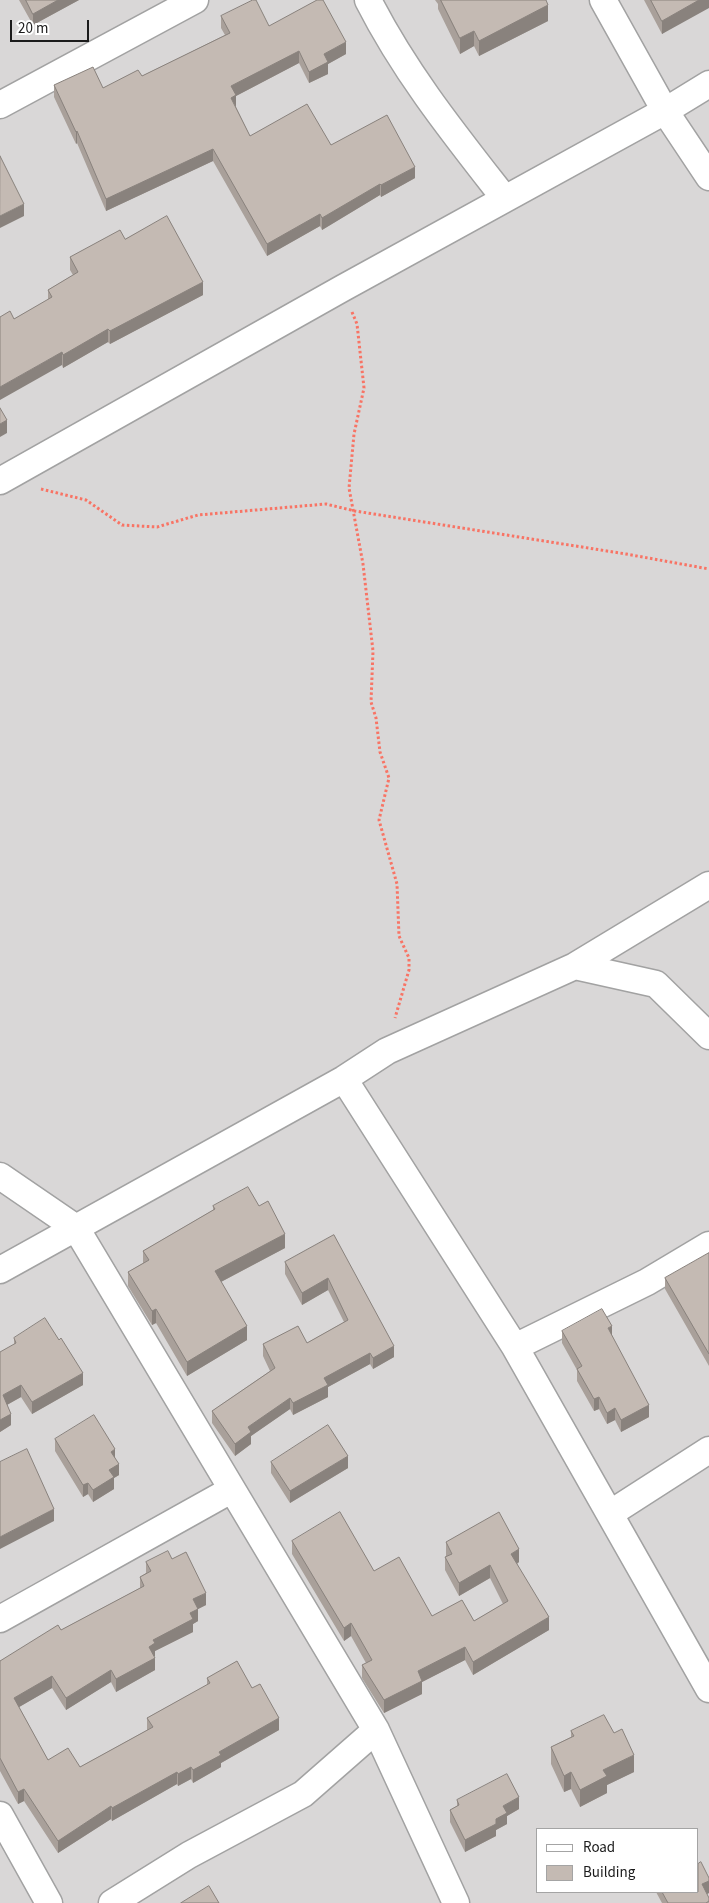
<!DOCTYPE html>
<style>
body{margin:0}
#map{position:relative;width:709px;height:1903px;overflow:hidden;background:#ece8e0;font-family:"Source Sans 3",sans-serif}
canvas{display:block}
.legend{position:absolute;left:536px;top:1828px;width:162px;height:65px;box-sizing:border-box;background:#fff;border:1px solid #a4a4a4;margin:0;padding:6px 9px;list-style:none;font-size:15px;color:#1b1b1b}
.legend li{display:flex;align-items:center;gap:10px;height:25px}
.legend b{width:25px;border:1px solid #a4a4a4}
.scale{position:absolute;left:10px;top:20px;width:79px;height:22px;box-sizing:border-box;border:2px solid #1b1b1b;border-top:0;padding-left:6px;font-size:15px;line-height:18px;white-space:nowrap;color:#1b1b1b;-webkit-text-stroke:4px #fff;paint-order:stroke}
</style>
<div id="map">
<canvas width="709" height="1903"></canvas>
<ul class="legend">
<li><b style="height:6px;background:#fff"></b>Road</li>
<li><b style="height:14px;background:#c4bab3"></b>Building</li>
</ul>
<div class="scale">20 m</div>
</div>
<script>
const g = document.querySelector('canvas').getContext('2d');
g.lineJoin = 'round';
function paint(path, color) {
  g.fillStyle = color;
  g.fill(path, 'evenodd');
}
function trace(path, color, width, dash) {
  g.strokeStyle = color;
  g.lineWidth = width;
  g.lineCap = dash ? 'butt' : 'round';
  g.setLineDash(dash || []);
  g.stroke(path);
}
paint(new Path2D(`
 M0,0H709V1903H0ZM538,1829H698V1892H538Z`), '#d9d7d7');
const street = new Path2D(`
 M368,0C405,73 455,135 505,199
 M603,0L665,111L709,177
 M0,105L195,0
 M0,481L343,288L665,111L709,84
 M575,966L656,984L709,1036
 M344,1079L515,1347L709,1689
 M0,1176L76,1228L376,1730L456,1903
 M0,1270L344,1079L387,1051L575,966L709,885
 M515,1347L647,1282L709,1245
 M611,1513L709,1450
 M0,1619L231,1490
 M0,1815L49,1903
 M112,1903L189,1855L303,1794L376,1730`);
trace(street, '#a2a2a2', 29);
trace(new Path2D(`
 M352,312L357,324L364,388L354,434L349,488L363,564L373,651L371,702L376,718L380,752L389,778L379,820L397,884L399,936L409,958V970L395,1018
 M41,489L86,500L122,525L157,527L198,515L326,504L355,511L626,554L709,569`), '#f87465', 3, [2.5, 2.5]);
trace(street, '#fff', 26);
paint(new Path2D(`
 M19,0H79L33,25Z
 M435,0H546L548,21L479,56L474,46L460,54L438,9V4Z
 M644,0H709L662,34Z
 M221,16L269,26L346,54L328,64V74L309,83L299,63L236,96V107L250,136L331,145L415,178L381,197L380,195L322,230L320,226L267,256L213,161L106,211L77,143L76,144L54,97V85L103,88L142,76L225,35L221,28Z
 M125,239L203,295L110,344L108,342L63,368L62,365L14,319L48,300V290L73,275L70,270V257Z
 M213,1206H259L285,1248L221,1282L247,1340L187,1376L156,1323L152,1325L128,1286V1272L143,1263V1251L213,1210Z
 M334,1235L394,1357L373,1369L370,1364L328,1387V1397L293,1415L290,1409L251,1436V1444L235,1456L212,1423V1411L270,1371L263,1356V1344L307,1343L344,1322L328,1290L302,1305L285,1274V1262Z
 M709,1253V1366L665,1289V1278Z
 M562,1331L612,1337L649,1417L621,1432L615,1420L607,1424L599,1409L594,1411L577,1381V1370L562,1343Z
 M14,1338L83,1385L32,1414L21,1397L7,1405L11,1425L0,1432L14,1344Z
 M55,1439L115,1457L119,1475L114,1478V1489L93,1502L88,1494L83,1497L55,1451Z
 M271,1462L348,1468L290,1503L271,1473Z
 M292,1541L374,1571L432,1616L474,1621L503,1604L490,1578L459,1596L445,1570V1557H446V1542L519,1562L517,1564L549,1630L473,1675L465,1660L422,1682V1694L384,1713L362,1678V1665L366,1663L351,1636L344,1641L292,1554Z
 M172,1559L206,1605L198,1609V1621L193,1624V1632L155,1651V1656H154L155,1670L116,1692L111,1682L66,1710L52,1688L19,1707L48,1760L80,1767L147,1730V1718L207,1685V1678L252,1688L279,1730L221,1763V1767L193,1783L191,1779L178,1786L177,1784L112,1821L111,1819L58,1853L24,1801L18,1804L0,1771V1661L61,1630L140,1588V1577L146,1573V1562Z
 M571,1731L614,1733L634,1772L607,1785V1793L580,1807L571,1789L564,1792L551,1764V1747L571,1737Z
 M457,1800L519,1809L507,1816V1824L496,1830V1836L465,1852L450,1822V1810L457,1806Z
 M709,1878V1893L707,1894L709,1903H662L656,1892H698Z`), '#a9a09a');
paint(new Path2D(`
 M58,0H79L33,25V14Z
 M699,0H709V8L662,34V21Z
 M548,5V21L479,56V41Z
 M474,31V46L460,54V38Z
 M346,42V54L328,64V74L309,83V72L324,54Z
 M299,51V63L236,96V107L231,98V86Z
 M77,131V143L76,144V132Z
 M213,149V161L106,211V199Z
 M415,167V178L381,197V185Z
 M380,184V195L322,230V218Z
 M24,204V216L0,228V216Z
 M320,214V226L267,256V244Z
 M203,282V295L110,344V331Z
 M108,329V342L63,368V355Z
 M62,352V365L0,400V387Z
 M7,420V433L0,437V424Z
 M285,1234V1248L215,1285V1271Z
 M328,1278V1290L302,1305V1293Z
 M156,1309V1323L152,1325V1311Z
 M247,1326V1340L187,1376V1362Z
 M612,1326V1338L608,1328Z
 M394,1346V1357L373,1369V1358Z
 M370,1353V1364L328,1387V1397L293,1415V1403L324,1378Z
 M83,1373V1385L32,1414V1402Z
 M21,1385V1397L3,1407V1395Z
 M599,1397V1409L594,1411V1399Z
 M290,1398V1409L251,1436V1444L235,1456V1444L248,1427Z
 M649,1405V1417L621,1432V1420Z
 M615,1408V1420L607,1424V1413Z
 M11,1414V1425L0,1432V1420Z
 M115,1449V1461L111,1452Z
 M348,1456V1468L290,1503V1491Z
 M119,1464V1475L114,1478V1489L93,1502V1490L109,1470Z
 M88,1483V1494L83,1497V1485Z
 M54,1509V1521L0,1549V1537Z
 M519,1549V1562L511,1567V1554Z
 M490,1565V1578L459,1596V1583Z
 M206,1593V1605L198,1609V1621L193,1624V1632L155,1651V1656L149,1659V1647L153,1640L193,1599Z
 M549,1617V1630L473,1675V1662Z
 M351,1623V1636L344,1641V1628Z
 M465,1647V1660L422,1682V1694L384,1713V1700L418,1671Z
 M155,1658V1670L116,1692V1679Z
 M111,1670V1682L66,1710V1698Z
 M52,1676V1688L14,1710V1698Z
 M279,1718V1730L221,1763V1767L193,1783V1770L219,1752Z
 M634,1755V1772L607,1785V1793L580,1807V1790L603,1770Z
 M191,1767V1779L178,1786V1774Z
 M177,1772V1784L112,1821V1808Z
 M571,1772V1789L564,1792V1776Z
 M24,1789V1801L18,1804V1792Z
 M519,1797V1809L507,1816V1824L496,1830V1836L465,1852V1840L503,1806Z
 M111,1806V1819L58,1853V1841Z
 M709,1881V1893L702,1896V1884Z`), '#89827d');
const building = new Path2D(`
 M26,0H58L33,14Z
 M253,0H256L269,26L317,0H323L346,42L324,54L328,62L309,72L299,51L231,86L236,95L231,98L250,136L307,104L331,145L387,115L415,167L381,185L380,184L322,218L320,214L267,244L213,149L106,199L77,131L76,132L54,85L93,67L103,88L138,70L142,76L230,33L221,16Z
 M441,0H546L548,5L479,41L474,31L460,38Z
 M651,0H699L662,21Z
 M0,156L24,204L0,216Z
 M167,216L203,282L110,331L108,329L63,355L62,352L0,387V317L10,311L14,319L52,297L48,290L78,272L70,257L120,230L125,239Z
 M0,408L7,420L0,424Z
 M248,1187L259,1206L268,1201L285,1234L215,1271L247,1326L187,1362L156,1309L152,1311L128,1272L149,1260L143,1251L215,1209L213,1206Z
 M334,1235L394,1346L373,1358L370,1353L324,1378L328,1385L293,1403L290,1398L248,1427L251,1432L235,1444L212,1411L275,1368L263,1344L298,1326L307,1343L348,1320L328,1278L302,1293L285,1262Z
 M709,1253V1354L665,1278Z
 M602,1309L612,1326L608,1328L649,1405L621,1420L615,1408L607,1413L599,1397L594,1399L577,1369L582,1366L562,1331Z
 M45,1318L59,1340L61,1338L83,1373L32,1402L21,1385L3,1395L11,1414L0,1420V1352L16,1343L14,1338Z
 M94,1415L115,1449L111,1452L119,1464L109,1470L114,1477L93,1490L88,1483L83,1485L55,1439Z
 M328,1425L348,1456L290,1491L271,1462Z
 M27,1449L54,1509L0,1537V1462Z
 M340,1512L374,1571L399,1557L432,1616L462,1600L474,1621L508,1601L490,1565L459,1583L445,1557L452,1554L446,1542L499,1512L519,1549L511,1554L549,1617L473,1662L465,1647L418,1671L422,1681L384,1700L362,1665L372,1660L351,1623L344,1628L292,1541Z
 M168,1551L172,1559L186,1552L206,1593L193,1599L198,1609L190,1613L193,1619L153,1640L155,1643L149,1647L155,1658L116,1679L111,1670L66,1698L52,1676L14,1698L48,1760L68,1748L80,1767L153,1727L147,1718L210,1683L207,1678L237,1661L252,1688L260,1684L279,1718L219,1752L221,1755L193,1770L191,1767L178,1774L177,1772L112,1808L111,1806L58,1841L24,1789L18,1792L0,1758V1661L58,1625L61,1630L144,1586L140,1577L151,1571L146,1562Z
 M604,1715L614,1733L622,1729L634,1755L603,1770L607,1776L580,1790L571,1772L564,1776L551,1747L574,1736L571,1731Z
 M507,1774L519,1797L503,1806L507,1813L496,1819V1824L465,1840L450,1810L459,1805L457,1800Z
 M701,1862L709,1878V1881L702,1884L709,1898V1901L706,1903H668L662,1892H698V1864Z
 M209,1886L219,1903H181Z`);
paint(building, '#c4bab3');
trace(building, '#89827d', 1);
</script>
